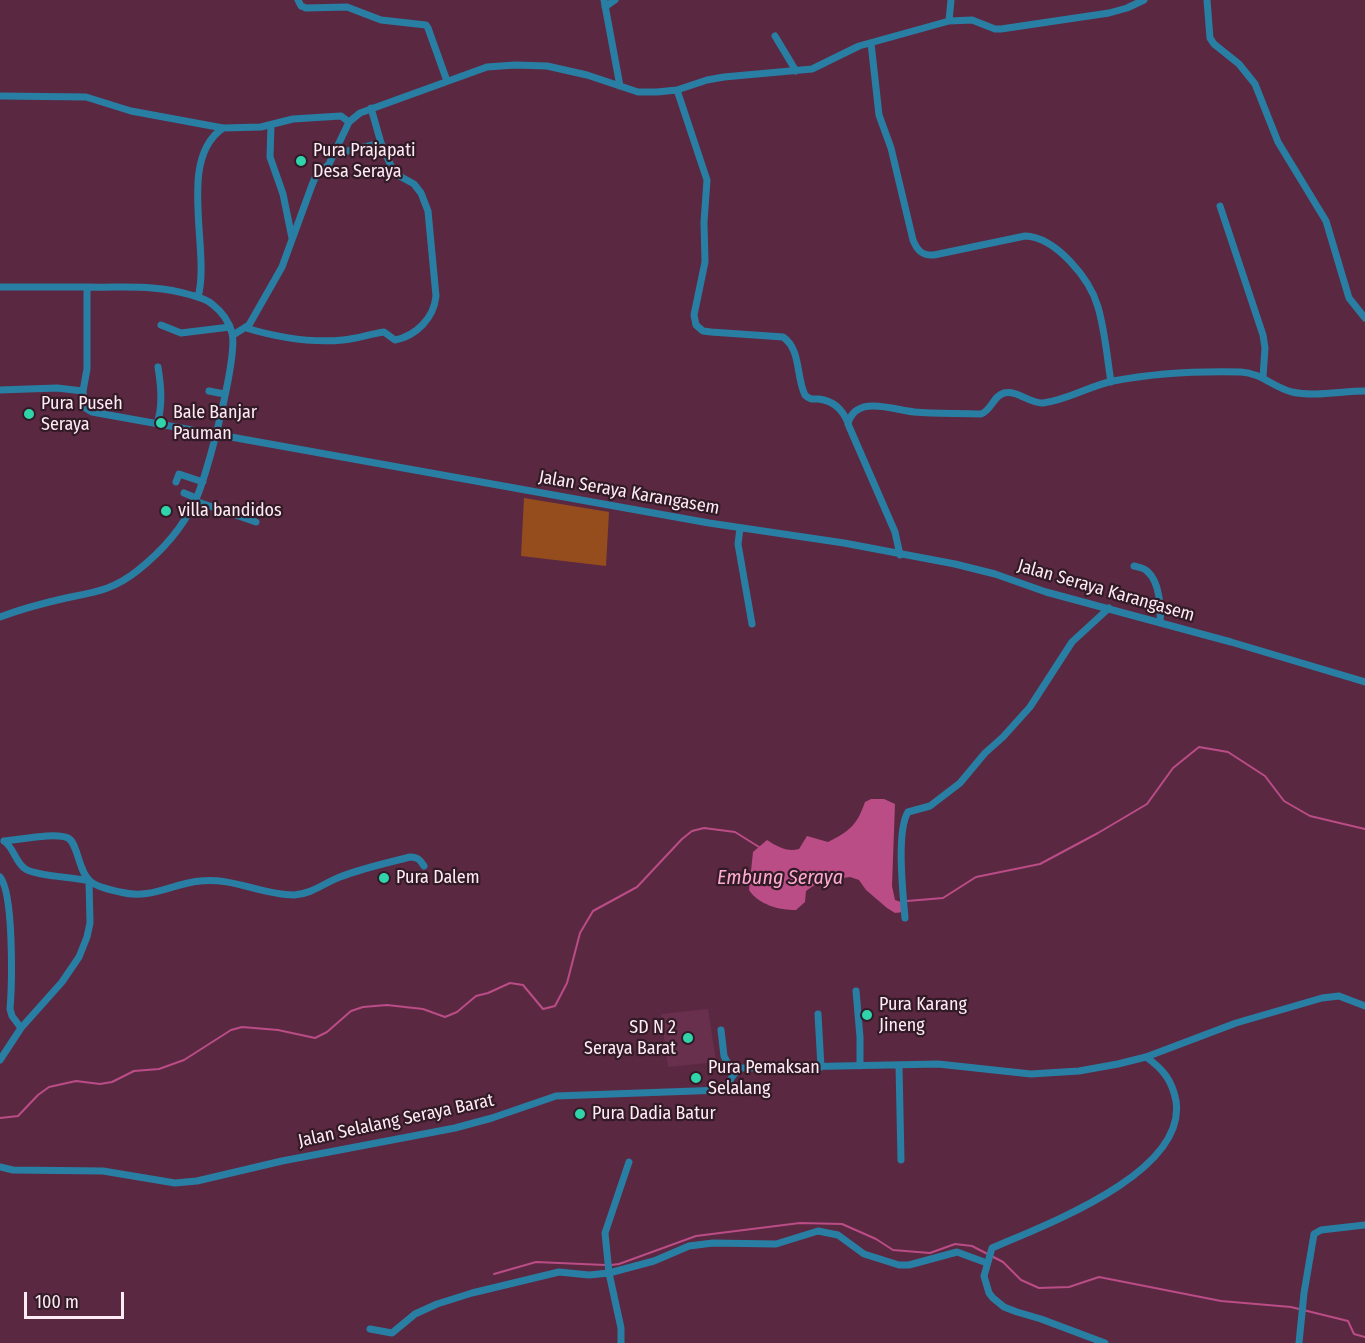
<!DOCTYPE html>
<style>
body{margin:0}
#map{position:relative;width:1365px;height:1343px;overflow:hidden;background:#5b2842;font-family:"Fira Sans Condensed",sans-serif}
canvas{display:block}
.scale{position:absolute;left:24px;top:1292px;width:100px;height:27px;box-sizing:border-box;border:3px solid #ffebf3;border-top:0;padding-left:8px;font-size:18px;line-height:21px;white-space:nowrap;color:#ffebf3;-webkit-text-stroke:4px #321b26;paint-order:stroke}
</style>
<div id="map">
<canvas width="1365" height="1343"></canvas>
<div class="scale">100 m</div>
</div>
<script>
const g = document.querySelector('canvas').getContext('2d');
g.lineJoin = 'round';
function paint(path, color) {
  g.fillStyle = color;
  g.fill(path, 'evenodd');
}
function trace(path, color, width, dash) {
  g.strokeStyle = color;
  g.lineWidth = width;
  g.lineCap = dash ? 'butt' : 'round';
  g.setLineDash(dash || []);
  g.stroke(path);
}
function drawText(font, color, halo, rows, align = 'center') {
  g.font = font + ' "Fira Sans Condensed",sans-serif';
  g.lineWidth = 4.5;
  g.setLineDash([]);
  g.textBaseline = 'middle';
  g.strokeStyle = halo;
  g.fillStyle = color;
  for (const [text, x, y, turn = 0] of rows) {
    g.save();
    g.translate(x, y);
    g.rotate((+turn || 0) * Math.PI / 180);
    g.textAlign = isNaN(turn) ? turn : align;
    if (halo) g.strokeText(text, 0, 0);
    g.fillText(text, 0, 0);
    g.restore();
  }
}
paint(new Path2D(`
 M708,1009L716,1062L668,1067L661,1014Z`), '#69304d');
paint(new Path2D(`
 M524,498L609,512L606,566L521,556Z`), '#954d1e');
paint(new Path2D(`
 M871,799H884L895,804L892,886L895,900L904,903V912L895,913L887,908L866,890L859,880L850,877L828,880L813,886L806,891L805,902L796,910C779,910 759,905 749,890L753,852L767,840C778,847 787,852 799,849L807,836L828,842C850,831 857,825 865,802Z`), '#ba4c86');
trace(new Path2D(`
 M907,901L943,898L976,877L1040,864L1098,833L1147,804L1173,768L1199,747L1228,752L1265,776L1284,801L1310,816L1365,829
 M0,1118L18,1116L38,1095L49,1087L76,1081L100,1084L112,1082L134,1071L159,1069L184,1060L231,1030L242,1027L278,1030L315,1038L327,1032L351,1011L363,1007L387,1005L423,1009L445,1017L457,1012L476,996L488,993L510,983L523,985L543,1009L555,1006L567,983L580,933L593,911L637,887L682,839L692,831L704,828L735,832L759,847
 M611,1265L619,1264L696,1236L800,1223L842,1224L876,1239L893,1250L930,1253L955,1244L972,1246L1003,1262L1021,1280L1039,1288L1069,1287L1099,1277L1221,1301L1291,1307L1348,1321L1354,1334L1365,1337
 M494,1274L536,1262L605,1265`), '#ba4c86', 2);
trace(new Path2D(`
 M298,0L301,6L306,8L347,7L381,20L426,25L428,28L447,81
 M604,0L620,86
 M1207,0L1210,38L1214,44L1239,64L1255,84L1278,142L1326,221L1349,298L1365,318
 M605,7L615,0
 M949,21L951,0
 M775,36L796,71
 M871,43L879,115L891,148L913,240C917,250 922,256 934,255L1025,236C1056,237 1090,279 1098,307C1105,331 1107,357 1111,382
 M677,90L707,180L704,222L705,262L694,315L696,325L703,331L711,332L783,337C801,349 796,377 805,395C810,400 812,399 819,399C834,401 843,410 848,423
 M0,96L86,97L131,111L223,128L261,127L293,119L341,116L349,122
 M271,125L270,157L283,194L292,238
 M335,154L381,143
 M1220,206L1263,335L1265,348L1263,377
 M0,287H87V369L83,391L84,407L92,412L709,523L844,543L955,564L995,574L1046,592L1231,642L1365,682
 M198,297C211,250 176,160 223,128
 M161,325L181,333L230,327
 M246,328C276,337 312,343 343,340C357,339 370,334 384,332L395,340C416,336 434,318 436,296L428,211L421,193L414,184L394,173L381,143L371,108
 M233,335L249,325L282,267L312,185L315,178L329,164L349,122L360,113L487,67L515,65L547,66L587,75L638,92H657L677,90L707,80L724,77L812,69L859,46L949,21L972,20L995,29H1001L1109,13L1127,8L1144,0
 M0,390L57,388L83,391
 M209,391L224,394
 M157,424C163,405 161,386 158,367
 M176,482L179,474L203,482
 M184,493L196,498
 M195,501L256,522
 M740,528L738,544L752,624
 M900,555L895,532L848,424C855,394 894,410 914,412C936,414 959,413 981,414C992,410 993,396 1004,393C1018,390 1030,404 1043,403C1068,400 1089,386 1113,381C1155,373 1199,371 1241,372C1261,373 1273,387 1292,392C1315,397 1342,391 1365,391
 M1134,566C1138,567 1144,568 1147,571C1160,582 1161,608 1160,623
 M0,617C21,609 44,603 66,598C95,592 113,590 137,571C161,552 182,529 195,501C207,478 238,356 232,333C229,321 221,311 212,304C206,299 198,297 191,295C155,284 124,288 87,287
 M4,841C19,840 55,832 68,838C78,843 78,871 90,881C96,887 111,890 120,892C151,900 170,884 200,881C232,877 262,895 294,895C312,894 324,883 340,877C363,868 387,863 410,857C418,857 420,860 424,866
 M0,877C14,894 12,985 10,1009L12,1016L21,1028
 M905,918C903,893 896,832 908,812L930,806L960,783L985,753L1003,737L1030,707L1072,642L1109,608
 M856,991L860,1037V1066
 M818,1014L821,1067
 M721,1030L724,1056L733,1074
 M0,1060L21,1028L62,982L79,957L87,937L90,923L89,881C74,877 33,876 24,868C15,861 14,848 4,841
 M899,1065L901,1160
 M0,1167L13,1170L103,1171L175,1183L197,1181L282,1161L455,1128L492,1118L556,1096L722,1090C731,1084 731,1072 742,1068L938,1064L1031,1074L1079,1071L1118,1064L1146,1057L1236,1023L1322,998L1339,996L1365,1006
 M370,1329L392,1333L415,1314L437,1304L472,1293L559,1272L589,1275L609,1273L654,1261L689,1246L713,1243L776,1244L818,1231L838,1235L864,1254L899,1265H909L957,1252L987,1263
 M621,1343V1328L609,1273L605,1233L629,1162
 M1105,1343L1041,1319L1017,1312L1004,1307L993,1298L989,1293L984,1276L992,1248C1045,1225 1187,1173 1176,1101C1172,1080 1163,1069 1146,1057
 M1299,1343L1304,1293L1314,1234L1321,1230L1365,1225`), '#297fa3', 7);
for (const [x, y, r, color] of [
 [301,161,6,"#30d4aa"],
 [29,414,6,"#30d4aa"],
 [161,423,6,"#30d4aa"],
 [166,511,6,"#30d4aa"],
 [384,878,6,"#30d4aa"],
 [867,1015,6,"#30d4aa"],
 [688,1038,6,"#30d4aa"],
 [696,1078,6,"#30d4aa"],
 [580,1114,6,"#30d4aa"]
]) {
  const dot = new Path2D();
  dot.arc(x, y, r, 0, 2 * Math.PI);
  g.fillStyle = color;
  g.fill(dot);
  trace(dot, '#321b26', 2);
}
drawText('18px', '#ffebf3', '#321b26', [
 ["Pura Prajapati",313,151],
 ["Desa Seraya",313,172],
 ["Pura Puseh",41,404],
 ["Seraya",41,425],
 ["Bale Banjar",173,413],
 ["Pauman",173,434],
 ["villa bandidos",178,511],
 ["Pura Dalem",396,878],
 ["Pura Karang",879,1005],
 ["Jineng",879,1026],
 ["SD N 2",676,1028,"right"],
 ["Seraya Barat",676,1049,"right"],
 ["Pura Pemaksan",708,1068],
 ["Selalang",708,1089],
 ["Pura Dadia Batur",592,1114]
], 'left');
drawText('18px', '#ffebf3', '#321b26', [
 ["Jalan Seraya Karangasem",629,493,10],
 ["Jalan Seraya Karangasem",1106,591,16],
 ["Jalan Selalang Seraya Barat",396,1121,-12]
]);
drawText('italic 20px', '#fea9d1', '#321b26', [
 ["Embung Seraya",780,878]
]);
</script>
